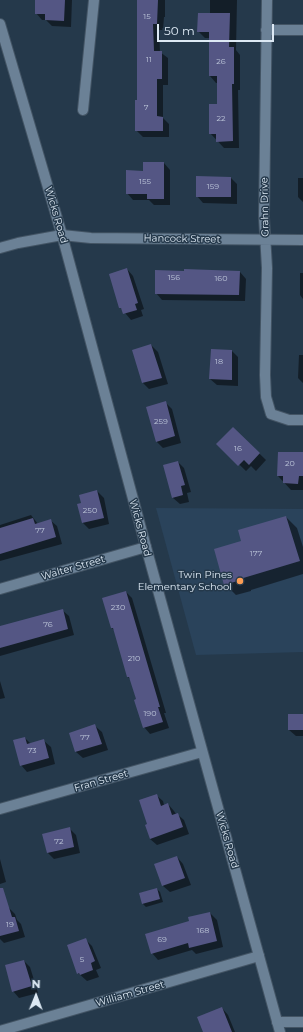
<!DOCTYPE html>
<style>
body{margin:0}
#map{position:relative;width:303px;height:1032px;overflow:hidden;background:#25394b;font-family:Montserrat,sans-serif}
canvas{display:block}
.north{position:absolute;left:16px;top:976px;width:40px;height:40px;-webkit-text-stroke:3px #25394b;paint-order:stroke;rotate:1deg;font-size:11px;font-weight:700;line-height:16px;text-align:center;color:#dde9f4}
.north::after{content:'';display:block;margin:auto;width:14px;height:18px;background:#dde9f4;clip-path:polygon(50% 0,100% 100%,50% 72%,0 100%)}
.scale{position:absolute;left:157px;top:24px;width:117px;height:18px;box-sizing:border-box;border:2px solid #dde9f4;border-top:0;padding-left:5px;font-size:12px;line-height:14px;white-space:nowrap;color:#dde9f4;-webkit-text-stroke:3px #25394b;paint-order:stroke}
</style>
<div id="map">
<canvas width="303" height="1032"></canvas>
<div class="north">N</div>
<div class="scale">50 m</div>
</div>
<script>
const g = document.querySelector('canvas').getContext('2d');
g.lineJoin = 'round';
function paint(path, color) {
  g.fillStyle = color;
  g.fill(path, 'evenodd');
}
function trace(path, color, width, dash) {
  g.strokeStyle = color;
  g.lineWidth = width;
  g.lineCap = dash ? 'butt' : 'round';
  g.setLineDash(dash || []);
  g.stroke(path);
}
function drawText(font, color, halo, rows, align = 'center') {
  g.font = font + ' Montserrat,sans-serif';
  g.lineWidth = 3;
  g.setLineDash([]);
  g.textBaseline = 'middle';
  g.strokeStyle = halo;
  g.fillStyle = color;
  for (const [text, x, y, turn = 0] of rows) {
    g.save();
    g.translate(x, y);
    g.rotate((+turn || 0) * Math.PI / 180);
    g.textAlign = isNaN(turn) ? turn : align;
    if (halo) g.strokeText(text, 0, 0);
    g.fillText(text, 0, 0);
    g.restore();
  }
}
paint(new Path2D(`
 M156,508L303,509V652L196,655Z`), '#2a435b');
paint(new Path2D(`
 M46,0H72L71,27L52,26L46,20H42L36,13Z
 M138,0H165V17H164L163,30H159L160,52L168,58V85H163V118L169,124V137H143L136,130L138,101Z
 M210,0H237L236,50L240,55V90H238L239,148H224L210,133L218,105V83H216L210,76V38H205L198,31L210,14Z
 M164,163L170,170V205H154L149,200H133L127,193L144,172Z
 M231,178L237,184V204L203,203L197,196Z
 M298,178H303V202L298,197Z
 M127,269L133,276L144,309L141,310L143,316L131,320L120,307Z
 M185,272H240L246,279L245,301L162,300L156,293Z
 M300,273H303V299L300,295Z
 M151,345L158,352L168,384L149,389L143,383L134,351Z
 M232,351L238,357V386L217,385L210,379Z
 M299,355H303V383L298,378Z
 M165,402L172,409L181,443L163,448L156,441Z
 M233,428L266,460L256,471L251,466L246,471L218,444Z
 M303,453V490H291L278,476Z
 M178,462L184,468L191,492L187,493L189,502L180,504L173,498Z
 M97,491L104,498L109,524L89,529L83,523L82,503Z
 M31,515L38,524L50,520L57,526L62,544L0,561V525Z
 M286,517L297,528L303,547V574L251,590V591L236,595L225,584L243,541Z
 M126,592L132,598L166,713H164L169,728L150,734L144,727L131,680L128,677L115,631L112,628Z
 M62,610L69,616L74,635L0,656V627Z
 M0,681L5,698L0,699Z
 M303,715V736H296L289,730Z
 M95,726L102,732L108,750L83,758L76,752L70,734Z
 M25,738L31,744L44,741L51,747L55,764L27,772L21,765Z
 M156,795L163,801L164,805L168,804L174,811L176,814H177L184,820L189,834L157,845L150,839Z
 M69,828L76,835L80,853L54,859L48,853Z
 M177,857L183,864L191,885L170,892L163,886Z
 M0,859L6,882L0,884Z
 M157,889L160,892L163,902L146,907L143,904L140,893Z
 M8,907L15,914L17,920L21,924L25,937L4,943L0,939V910Z
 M210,913L217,920L223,947L196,954L192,950L158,960L152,953L190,921Z
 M86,940L92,946L101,968L96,970L99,977L87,981L78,973Z
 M24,961L30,967L38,993L19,998L13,991Z
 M222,1008L228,1015L235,1032H204Z`), '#0007');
paint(new Path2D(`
 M35,0H65L64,21L45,20V14H35Z
 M137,0H158L157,24H153L154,51H162V79H157V116L163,117V131H135V100H137Z
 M198,13H230L229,47H234V84H232L233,141L216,142V134H209V104H217V76H209V32H197Z
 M143,162H164V199H147V194H126V170L143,171Z
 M196,176L231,177V197H196Z
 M127,268L138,303L135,304L137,310L123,314L121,308H119L109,274Z
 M184,269L240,271L239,295L155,294V270L184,271Z
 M151,344L162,378L142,383L132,350Z
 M211,349L232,350V380L209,379Z
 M166,401L175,436L156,442L146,407Z
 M233,427L260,453L249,465L244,460L238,466L216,444Z
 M278,452H303V476H299L298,484L283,483V476H277Z
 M178,461L185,485L181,486L183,495L172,498L163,465Z
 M97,490L104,518L82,523L77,504L81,503L79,495Z
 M286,516L300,561L240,579L241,580L224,585L214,549L241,541L238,530Z
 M33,518L35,524L51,519L56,537L0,554V528Z
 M126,591L160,707H158L163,722L143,728L134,700L136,699L129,677H127L113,628H111L102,598Z
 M63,609L68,629L0,648V626Z
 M288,714H303V730H288Z
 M95,724L102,744L75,752L69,733Z
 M25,737L27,744L44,739L49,758L20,766L13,740Z
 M157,794L161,806L168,803L172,815L178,813L183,827L150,839L145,825L147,824L139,800Z
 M70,827L74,847L47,853L42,834Z
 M177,856L185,878L162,886L154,864Z
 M0,888H3L12,917H15L19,931L0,936Z
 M157,888L160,899L142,904L139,893Z
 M210,912L217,941L189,948L188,943L151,954L145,934L189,921L188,917Z
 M86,938L95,961L91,963L93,970L80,975L79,973L77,974L67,945Z
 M24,960L32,986L12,992L5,965Z
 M222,1007L232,1032H203L197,1017Z`), '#545684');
const street = new Path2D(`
 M267,0L264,217L267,268L265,375L266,397L271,414L289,420H303
 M266,30H303
 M83,110L94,0
 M0,248L18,243L62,235L91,238L303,240
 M0,589L146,547
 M0,809L202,752
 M277,1022H303
 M0,1031L259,956`);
const secondary = new Path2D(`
 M0,24L62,235L146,547L280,1032`);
trace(street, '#435464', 12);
trace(secondary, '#435464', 12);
trace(street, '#6b8196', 10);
trace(secondary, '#6b8196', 10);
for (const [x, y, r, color] of [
 [240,581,4,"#fc9d54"]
]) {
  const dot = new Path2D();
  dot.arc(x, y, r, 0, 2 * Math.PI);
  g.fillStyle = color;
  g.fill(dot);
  trace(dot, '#25394b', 1.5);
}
drawText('8px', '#bbc4d8', null, [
 ["15",147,17],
 ["11",149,60],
 ["26",221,62],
 ["7",146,108],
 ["22",221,119],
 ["155",145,182],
 ["159",213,187],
 ["156",174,278],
 ["160",221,279],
 ["18",219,362],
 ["259",161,422],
 ["16",238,449],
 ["20",290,464],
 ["250",90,511],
 ["77",40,531],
 ["177",256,554],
 ["230",118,608],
 ["76",48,625],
 ["210",134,659],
 ["190",150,714],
 ["77",85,738],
 ["73",32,751],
 ["72",59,842],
 ["19",10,925],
 ["168",203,931],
 ["69",162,940],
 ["5",82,960]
]);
drawText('10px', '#dde9f4', '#25394b', [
 ["Grahn Drive",265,207,-91],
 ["Wicks Road",56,215,74],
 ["Hancock Street",182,239,1],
 ["Wicks Road",140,528,75],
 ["Walter Street",73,568,-16],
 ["Fran Street",101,781,-16],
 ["Wicks Road",227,840,74],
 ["William Street",130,994,-16]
]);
drawText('10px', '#dde9f4', '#25394b', [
 ["Twin Pines",232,575],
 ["Elementary School",232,587]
], 'right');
</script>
